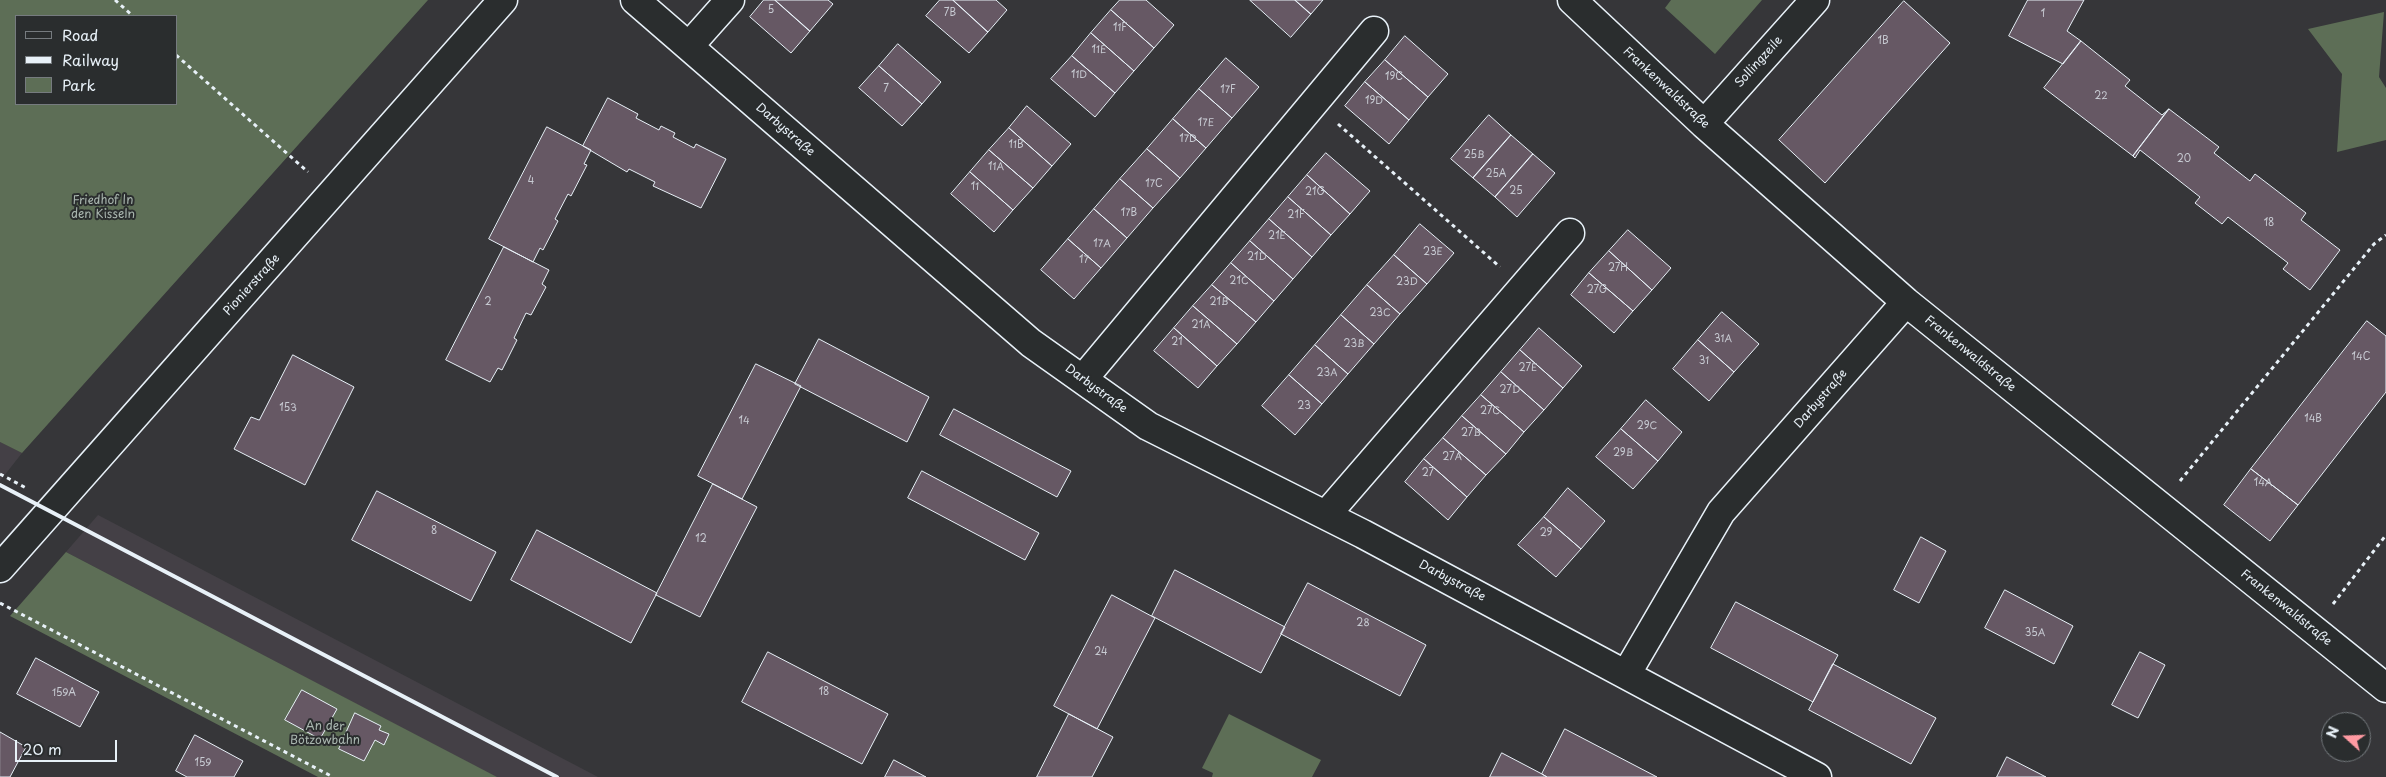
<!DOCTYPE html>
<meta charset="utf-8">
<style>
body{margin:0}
#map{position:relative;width:2386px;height:777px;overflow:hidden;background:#363639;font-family:"Playpen Sans",sans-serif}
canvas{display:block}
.legend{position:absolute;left:15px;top:15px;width:162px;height:90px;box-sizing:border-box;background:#2a2d2e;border:1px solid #767b7f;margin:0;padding:6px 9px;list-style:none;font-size:15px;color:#e8f1f8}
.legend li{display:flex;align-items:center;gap:10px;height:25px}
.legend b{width:25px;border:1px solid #767b7f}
.north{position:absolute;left:2321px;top:712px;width:50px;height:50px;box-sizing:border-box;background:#2a2d2e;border:1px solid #767b7f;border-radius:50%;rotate:290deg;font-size:14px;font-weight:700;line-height:20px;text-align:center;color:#e8f1f8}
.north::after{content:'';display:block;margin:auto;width:18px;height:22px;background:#ff9aa2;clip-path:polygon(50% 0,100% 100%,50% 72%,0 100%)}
.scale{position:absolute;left:15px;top:740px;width:102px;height:22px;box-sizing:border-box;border:2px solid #e8f1f8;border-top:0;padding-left:6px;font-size:15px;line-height:18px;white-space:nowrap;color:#e8f1f8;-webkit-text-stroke:4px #2a2d2e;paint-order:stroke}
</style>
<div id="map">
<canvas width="2386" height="777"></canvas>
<ul class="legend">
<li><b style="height:6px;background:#2a2d2e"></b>Road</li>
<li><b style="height:6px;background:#e8f1f8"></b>Railway</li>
<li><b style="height:14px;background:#5d6e56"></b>Park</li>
</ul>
<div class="north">N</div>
<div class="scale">20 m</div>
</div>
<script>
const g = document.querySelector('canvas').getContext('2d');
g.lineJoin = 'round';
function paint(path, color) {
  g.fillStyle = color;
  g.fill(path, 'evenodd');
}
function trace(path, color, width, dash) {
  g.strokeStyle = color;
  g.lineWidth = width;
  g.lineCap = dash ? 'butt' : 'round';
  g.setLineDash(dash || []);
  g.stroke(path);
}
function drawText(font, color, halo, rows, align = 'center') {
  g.font = font + ' "Playpen Sans",sans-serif';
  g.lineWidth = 4;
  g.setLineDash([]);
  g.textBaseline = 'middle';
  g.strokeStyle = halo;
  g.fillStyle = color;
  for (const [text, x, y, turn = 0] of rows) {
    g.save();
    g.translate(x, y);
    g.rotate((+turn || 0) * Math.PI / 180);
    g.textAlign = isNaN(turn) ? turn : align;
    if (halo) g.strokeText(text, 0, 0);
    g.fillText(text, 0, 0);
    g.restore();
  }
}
paint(new Path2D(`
 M0,442L22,453L0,481Z
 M98,515L598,777H496L66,552Z`), '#444046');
paint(new Path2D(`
 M0,0H428L22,453L0,442ZM176,16V104H16V16Z
 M1671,0H1762L1715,54L1665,8Z
 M2384,12L2379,77L2386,88V140L2337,152L2342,74L2308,29Z
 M66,552L497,777H318L10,616Z
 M1229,714L1321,760L1312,777H1212L1213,773L1202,768Z`), '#5d6e56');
const building = new Path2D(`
 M764,0H775L810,31L791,53L750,17Z
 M775,0H828L833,4L810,31Z
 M940,0H953L988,32L969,53L926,16Z
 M953,0H996L1007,10L988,32Z
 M1120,0H1146L1174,25L1154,48L1111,10Z
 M1250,0H1295L1311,14L1291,37Z
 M1295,0H1323L1311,14Z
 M2028,0H2084L2067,31L2081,41L2063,64L2009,36Z
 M1904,1L1950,43L1825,183L1779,140Z
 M1111,10L1154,48L1134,71L1091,33Z
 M1091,33L1134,71L1115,93L1072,56Z
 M1405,36L1448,74L1428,97L1385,60Z
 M2081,41L2130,80L2125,86L2162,115L2169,109L2133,156L2044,88Z
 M898,44L941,82L922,104L879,66Z
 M1072,56L1115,93L1095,117L1051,79Z
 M1226,58L1259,87L1232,118L1199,89Z
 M1385,60L1428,97L1409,120L1365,82Z
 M879,66L922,104L902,126L859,88Z
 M1365,82L1409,120L1389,144L1345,106Z
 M1199,89L1232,118L1206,148L1173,119Z
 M608,98L638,114L636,118L659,130L661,126L675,133L673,137L694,148L696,144L726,159L701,208L653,186L655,182L629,169L627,172L583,146Z
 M1027,106L1071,144L1052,166L1009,128Z
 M2169,109L2219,147L2214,153L2250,181L2255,174L2306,213L2301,220L2340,250L2310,290L2283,269L2288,263L2228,217L2222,224L2195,203L2200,197L2140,150L2135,158L2133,156Z
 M1489,115L1511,135L1473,178L1451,159Z
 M1173,119L1206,148L1180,178L1147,149Z
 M547,127L591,150L584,164L587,165L571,196L568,194L555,219L558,221L543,250L540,248L533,262L489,239Z
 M1009,128L1052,166L1033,188L989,150Z
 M1511,135L1533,154L1495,197L1473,178Z
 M1147,149L1180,178L1153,208L1120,179Z
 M989,150L1033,188L1013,210L970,172Z
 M1326,153L1370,191L1350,214L1307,175Z
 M1533,154L1555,173L1517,217L1495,197Z
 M970,172L1013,210L994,232L951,194Z
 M1307,175L1350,214L1331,235L1288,197Z
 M1120,179L1153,208L1127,238L1094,209Z
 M1288,197L1331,235L1312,257L1269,219Z
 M1094,209L1127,238L1101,268L1068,239Z
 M1269,219L1312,257L1293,279L1250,241Z
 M1420,224L1454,253L1427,284L1394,255Z
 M1628,230L1671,268L1652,290L1609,251Z
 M1068,239L1101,268L1074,299L1041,270Z
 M1250,241L1293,279L1274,301L1231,263Z
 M504,247L549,270L542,284L546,287L531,315L526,313L514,338L517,340L502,370L498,368L490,382L446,360Z
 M1609,251L1652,290L1633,311L1589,273Z
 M1394,255L1427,284L1400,314L1367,285Z
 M1231,263L1274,301L1256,322L1212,285Z
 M1589,273L1633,311L1614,333L1571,295Z
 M1212,285L1256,322L1237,344L1193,306Z
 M1367,285L1400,314L1374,344L1341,315Z
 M1193,306L1237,344L1217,366L1174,328Z
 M1722,312L1759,344L1734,372L1698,340Z
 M1341,315L1374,344L1348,374L1315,345Z
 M2367,321L2386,336V392L2298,505L2251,469Z
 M1174,328L1217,366L1198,388L1154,351Z
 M1539,328L1582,366L1563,388L1520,350Z
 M819,339L929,397L907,442L795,384Z
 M1698,340L1734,372L1709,401L1673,369Z
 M1315,345L1348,374L1322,404L1289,375Z
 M1520,350L1563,388L1544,410L1501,372Z
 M293,355L354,387L305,485L234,449L251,417L259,420Z
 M756,364L801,386L742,499L698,476Z
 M1501,372L1544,410L1524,432L1481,395Z
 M1289,375L1322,404L1295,435L1262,406Z
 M1481,395L1524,432L1506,454L1462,416Z
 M1646,400L1682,432L1658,461L1621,429Z
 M954,409L1071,471L1057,497L940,435Z
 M1462,416L1506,454L1486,475L1443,438Z
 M1621,429L1658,461L1633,489L1596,457Z
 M1443,438L1486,475L1467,497L1424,459Z
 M1424,459L1467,497L1448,520L1405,482Z
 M2251,469L2298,505L2270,541L2224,505Z
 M922,471L1039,533L1025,560L908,498Z
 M713,484L757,507L700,617L656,595Z
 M1568,488L1605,521L1581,549L1544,517Z
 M377,491L496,552L471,601L352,540Z
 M1544,517L1581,549L1556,577L1518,545Z
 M537,530L657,593L631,643L511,580Z
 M1921,537L1946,551L1919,603L1894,590Z
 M1175,570L1285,627L1261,673L1152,616Z
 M1308,583L1426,645L1400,696L1281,634Z
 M2005,590L2073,626L2054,664L1985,628Z
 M1112,595L1155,618L1097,729L1054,706Z
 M1736,602L1838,655L1813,702L1711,648Z
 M768,652L888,714L862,764L742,702Z
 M2140,652L2165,665L2138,718L2112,705Z
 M36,658L99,692L80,727L17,694Z
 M1833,664L1936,718L1911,764L1809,710Z
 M302,690L337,709L320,739L285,720Z
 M355,713L381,726L379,730L389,734L384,745L375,740L364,761L339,749Z
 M1069,714L1113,737L1092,777H1037Z
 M1565,729L1657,777H1547L1542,774Z
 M0,732L26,747L10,777H0Z
 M195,735L243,761L234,777H187L176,771Z
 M1502,753L1542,774L1547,777H1490Z
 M2007,757L2046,777H1997Z
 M894,760L926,777H885Z`);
paint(building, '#665864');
trace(building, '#e8f1f8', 1);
const minor = new Path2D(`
 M635,0L1031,343L1148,426L1363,534L1817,777
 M1572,0L1704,124L1906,302L2386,688
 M689,46L730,0
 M1704,124L1815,0
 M1083,379L1374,31
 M1326,515L1570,233
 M0,568L503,0
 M1627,673L1721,512L1906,302`);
trace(minor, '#e8f1f8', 31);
trace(new Path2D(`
 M115,0L133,16
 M176,55L308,172
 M1338,124L1500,267
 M0,474L28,489
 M2180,481L2374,244L2386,235
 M0,603L333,777
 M2333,604L2386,535`), '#e8f1f8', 3, [4, 4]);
trace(minor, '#2a2d2e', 28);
trace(new Path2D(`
 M0,485L557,777`), '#e8f1f8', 4);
drawText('10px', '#c8cbd3', null, [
 ["5",771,10],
 ["7B",950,13],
 ["1",2043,14],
 ["11F",1120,28],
 ["1B",1883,41],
 ["11E",1099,50],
 ["11D",1079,75],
 ["19C",1394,77],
 ["7",886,89],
 ["17F",1228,90],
 ["22",2101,96],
 ["19D",1374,101],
 ["17E",1206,123],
 ["17D",1188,139],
 ["11B",1016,145],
 ["25B",1474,155],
 ["20",2184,159],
 ["11A",996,167],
 ["25A",1496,174],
 ["4",531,181],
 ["17C",1154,184],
 ["11",975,187],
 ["25",1516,191],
 ["21G",1315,192],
 ["17B",1129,213],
 ["21F",1296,215],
 ["18",2269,223],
 ["21E",1277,236],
 ["17A",1102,244],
 ["23E",1433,252],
 ["21D",1257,257],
 ["17",1084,260],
 ["27H",1618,268],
 ["21C",1239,281],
 ["23D",1407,282],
 ["27G",1597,290],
 ["2",488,302],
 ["21B",1219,302],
 ["23C",1380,313],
 ["21A",1201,325],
 ["31A",1723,339],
 ["21",1177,342],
 ["23B",1354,344],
 ["14C",2361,357],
 ["31",1704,361],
 ["27E",1528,368],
 ["23A",1327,373],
 ["27D",1510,390],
 ["23",1304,406],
 ["153",288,408],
 ["27C",1490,411],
 ["14B",2313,419],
 ["14",744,421],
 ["29C",1647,426],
 ["27B",1471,433],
 ["29B",1623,453],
 ["27A",1452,457],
 ["27",1428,473],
 ["14A",2263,483],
 ["8",434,531],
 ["29",1546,533],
 ["12",701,539],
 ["28",1363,623],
 ["35A",2035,633],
 ["24",1101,652],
 ["18",824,692],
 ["159A",64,693],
 ["159",203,763]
]);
drawText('12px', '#e8f1f8', '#2a2d2e', [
 ["Sollingzeile",1759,62,-48],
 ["Frankenwaldstraße",1666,88,43],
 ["Darbystraße",785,130,41],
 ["Pionierstraße",252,285,-48],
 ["Frankenwaldstraße",1970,354,39],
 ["Darbystraße",1096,389,36],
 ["Darbystraße",1821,399,-49],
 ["Darbystraße",1452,581,28],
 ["Frankenwaldstraße",2286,608,39]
]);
drawText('12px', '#a9b6af', '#2a2d2e', [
 ["Friedhof In",103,201],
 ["den Kisseln",103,215],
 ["An der",325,727],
 ["Bötzowbahn",325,741]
]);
</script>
